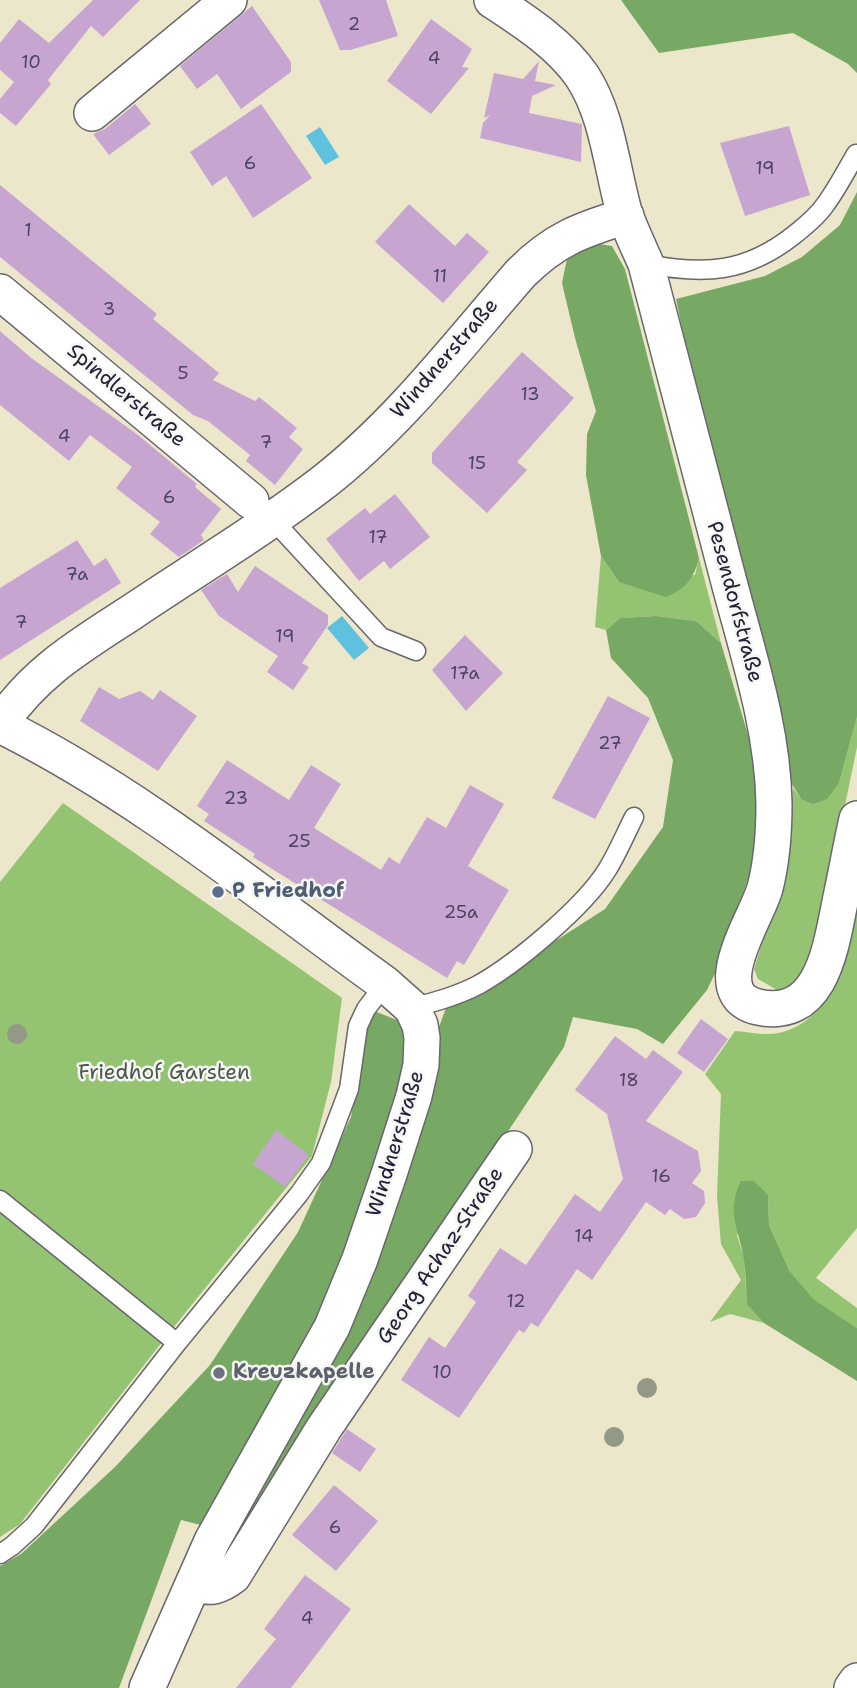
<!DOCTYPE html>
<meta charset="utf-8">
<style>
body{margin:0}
canvas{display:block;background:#ece6ca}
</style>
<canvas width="857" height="1688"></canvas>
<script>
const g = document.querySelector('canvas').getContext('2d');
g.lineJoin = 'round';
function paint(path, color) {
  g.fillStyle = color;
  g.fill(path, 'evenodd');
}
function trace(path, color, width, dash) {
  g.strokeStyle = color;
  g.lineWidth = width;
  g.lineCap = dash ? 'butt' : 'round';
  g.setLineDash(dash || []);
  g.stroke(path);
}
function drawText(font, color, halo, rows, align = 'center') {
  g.font = font + ' "Shantell Sans",sans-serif';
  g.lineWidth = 5;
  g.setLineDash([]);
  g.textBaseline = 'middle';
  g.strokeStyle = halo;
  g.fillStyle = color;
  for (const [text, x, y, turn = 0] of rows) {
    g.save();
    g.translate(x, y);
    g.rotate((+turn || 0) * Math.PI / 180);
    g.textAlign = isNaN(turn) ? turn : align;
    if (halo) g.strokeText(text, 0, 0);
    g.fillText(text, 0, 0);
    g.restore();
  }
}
paint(new Path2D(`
 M601,556L619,582L695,575L699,558L721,643L696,621L656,616L622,618L606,630L595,627Z
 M857,717V747L814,955C806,976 802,983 779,991L758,979L754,969L780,884L788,843L793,788L801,799L839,783Z
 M63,803L342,998L331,1082L312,1156L173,1328L20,1524L0,1537V882Z
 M857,900V1228L816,1278L857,1308V1328L812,1299L789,1270L769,1225L768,1195L737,1235L744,1258L747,1305L764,1323L730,1314L710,1322L741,1280L721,1244L717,1196L721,1094L705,1074L735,1031C749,1032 764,1036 779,1033C838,1019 846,949 857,900Z`), '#94c372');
paint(new Path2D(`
 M621,0H857V73L848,64L793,33L659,53Z
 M857,192V717L839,783L827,799L813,804L801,799L784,771L700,417L676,299L765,276L802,257L840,225Z
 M593,243L612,246L625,269L699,558C694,579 685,589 666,597L619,582L601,556L586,475L587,434L596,411L575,338L562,283L568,254Z
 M656,616L696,621L721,643L755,759V857L723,957L707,990L663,1044L637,1029L573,1017L564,1047L240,1535L181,1520L119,1688H0V1566L21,1554L115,1467L210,1365L298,1232L351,1117L369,1009L430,1033L439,1027L447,1005L459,1003L605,909L663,827L673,760L648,698L611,658L606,630L621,618Z
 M741,1181H754L768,1195L769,1225L789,1270L813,1299L857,1328V1381L764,1323L747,1305C746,1290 746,1276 744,1261C740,1229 725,1214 741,1181Z`), '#77a964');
paint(new Path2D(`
 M320,127L339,157L325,165L306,136Z
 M342,616L369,648L354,660L327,628Z`), '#5fc1de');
paint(new Path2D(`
 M93,0H140L103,37L91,26L48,80L51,84L16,126L0,113V99L14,82L0,70V43L19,19L49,43Z
 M319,0H386L398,36L350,50H340Z
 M252,6L291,62V72L241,109L217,74L197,89L180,66Z
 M431,19L472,49L462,67L469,68L431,114L387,81Z
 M539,61L535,81L556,85L532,96L529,113L582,124L581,162L480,138L483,123L490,115L484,118L494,73L523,79Z
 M135,104L151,124L109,155L93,134L105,129Z
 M261,104L312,178L253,218L226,176L212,186L190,152Z
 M789,126L810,195L745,216L720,143Z
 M0,185L157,314L153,319L219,373L213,380L255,401L259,397L297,428L289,437L303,449L275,485L246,461L250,455L208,421L193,415L0,257Z
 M409,204L455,246L467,233L489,252L443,303L375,242Z
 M0,331L30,357L138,435L197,484L195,487L221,509L201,535L204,540L179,557L150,534L160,522L116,488L132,467L90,435L69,461L0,405Z
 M522,352L574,398L517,462L527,470L487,513L432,463V453Z
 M395,494L430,537L390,569L384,561L359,581L326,539L365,508L370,514Z
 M77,540L94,566L106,558L121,583L0,660V588Z
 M255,566L328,615V625L302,663L309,667L293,690L267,672L278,656L219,616L201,590L227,574L238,592Z
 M465,635L503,673L466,711L432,670Z
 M99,687L119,699L140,691L153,700L160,690L197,716L158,771L80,721Z
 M608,696L650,718L595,819L552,798Z
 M227,760L289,800L311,765L341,784L314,828L381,870L389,857L399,864L427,817L446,828L470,785L504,804L468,866L509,890L464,965L457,961L447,978L253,857L255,854L204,821L209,814L197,806Z
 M701,1019L728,1039L704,1072L677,1053Z
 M615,1036L646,1059L653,1050L683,1072L646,1121L698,1151L701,1171L692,1183L704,1191L705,1203L696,1217L684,1219L670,1209L665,1215L646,1202L592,1280L577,1269L538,1327L531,1323L524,1333L519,1330L459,1418L401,1380L429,1337L445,1348L476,1302L468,1296L500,1248L526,1265L575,1194L600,1212L623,1179L607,1114L575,1090Z
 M276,1130L309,1155L285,1187L253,1164Z
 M347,1429L376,1449L360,1472L332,1453Z
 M334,1485L378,1521L336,1571L292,1535Z
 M305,1575L351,1609L291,1688H236L276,1639L264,1629Z`), '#c7a5d1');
const lane = new Path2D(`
 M646,264C705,275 746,273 794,235C805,226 817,217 825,205C837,189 846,171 856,154
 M272,519L381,637L416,651
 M412,1008C434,1002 457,996 478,985C516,964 584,907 607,870C617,854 625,835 634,817
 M0,1200L177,1343
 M0,1554L12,1546L34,1526L177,1343L299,1194L321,1163L349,1089L358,1026L366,1009L385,984`);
const street = new Path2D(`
 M492,0C524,21 560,44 582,76C608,115 612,171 625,215C631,231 639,248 646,264C673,370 701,476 729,582C748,654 773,729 774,804C774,832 772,861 765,888C757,918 703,994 758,1007C822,1021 831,946 840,902C846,874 851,846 857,819
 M92,113L229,0
 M0,292L251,501
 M0,724C36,671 80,646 132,612C196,569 264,528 325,481C400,422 459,344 521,273C555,239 581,230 626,216
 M0,725C139,794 260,894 385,984L412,1008L420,1025L422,1038L421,1065L414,1096L389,1174L360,1259L332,1327L212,1541L147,1688
 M195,1584C211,1589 220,1586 233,1576L324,1428L514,1149
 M852,1688L857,1681`);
trace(lane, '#69676d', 21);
trace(street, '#69676d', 38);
trace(lane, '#fff', 18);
trace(street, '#fff', 35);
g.fillStyle = '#939986';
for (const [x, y] of [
 [17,1034],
 [647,1388],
 [614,1437]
]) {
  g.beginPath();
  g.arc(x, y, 10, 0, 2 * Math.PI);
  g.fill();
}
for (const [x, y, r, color] of [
 [218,892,7,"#5c6f8a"],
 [219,1373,7,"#6b7280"]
]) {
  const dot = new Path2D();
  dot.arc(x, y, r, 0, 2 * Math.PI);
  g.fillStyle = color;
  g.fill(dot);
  trace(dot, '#f6f6f2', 2.5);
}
drawText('18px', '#4b4360', null, [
 ["2",354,25],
 ["4",434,59],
 ["10",31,63],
 ["6",250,164],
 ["19",765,169],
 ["1",28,231],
 ["11",440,277],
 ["3",109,310],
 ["5",183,374],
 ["13",530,395],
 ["4",64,437],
 ["7",266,443],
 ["15",477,464],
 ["6",169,498],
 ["17",378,538],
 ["7a",77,575],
 ["7",21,623],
 ["19",285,637],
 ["17a",465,674],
 ["27",610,744],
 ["23",236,799],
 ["25",299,842],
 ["25a",461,913],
 ["18",629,1081],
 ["16",661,1177],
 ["14",584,1237],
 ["12",516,1302],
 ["10",442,1373],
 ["6",335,1528],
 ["4",307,1619]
]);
drawText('21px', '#22223b', '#f6f6f2', [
 ["Windnerstraße",445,359,-49],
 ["Spindlerstraße",126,396,40],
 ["Pesendorfstraße",734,602,75],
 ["Windnerstraße",396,1144,-73],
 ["Georg Achaz-Straße",441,1256,-56]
]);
drawText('bold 21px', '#4e5e75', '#f6f6f2', [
 ["P Friedhof",232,892]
], 'left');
drawText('21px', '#4a5a4e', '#f6f6f2', [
 ["Friedhof Garsten",164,1074]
]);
drawText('bold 21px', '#5b616d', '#f6f6f2', [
 ["Kreuzkapelle",233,1373]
], 'left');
</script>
